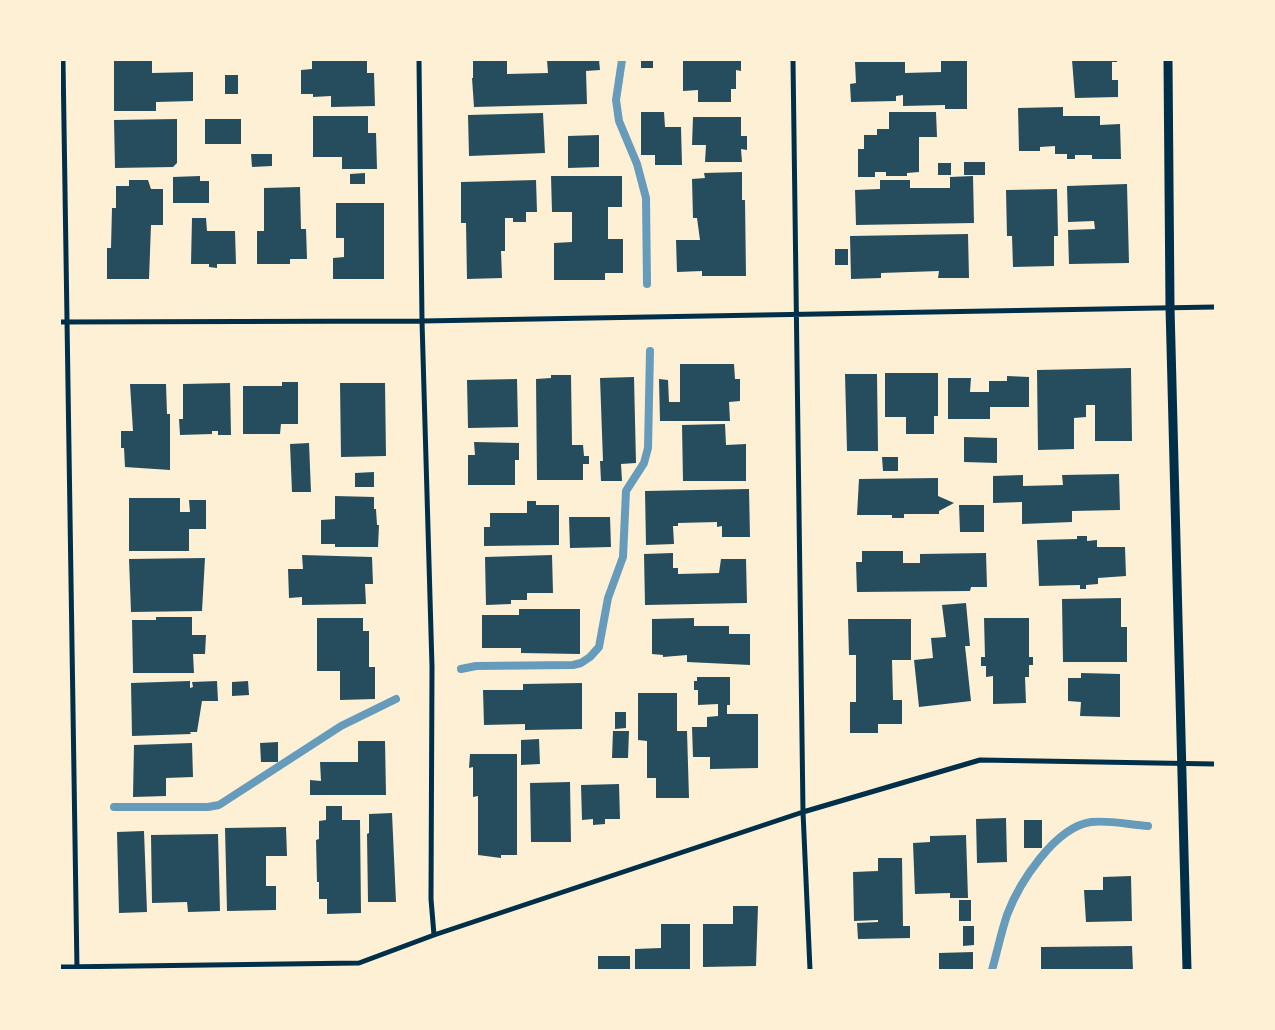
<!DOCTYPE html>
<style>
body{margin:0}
#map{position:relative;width:1275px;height:1030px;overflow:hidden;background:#fdf0d5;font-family:Arial,sans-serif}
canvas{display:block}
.frame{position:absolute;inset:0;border:61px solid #fdf0d5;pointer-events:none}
</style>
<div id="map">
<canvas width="1275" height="1030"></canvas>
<div class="frame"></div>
</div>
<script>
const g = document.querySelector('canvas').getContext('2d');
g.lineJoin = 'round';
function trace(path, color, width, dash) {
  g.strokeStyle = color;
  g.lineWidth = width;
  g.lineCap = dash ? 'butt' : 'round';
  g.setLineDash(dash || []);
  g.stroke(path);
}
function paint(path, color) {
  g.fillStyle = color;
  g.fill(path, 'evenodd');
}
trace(new Path2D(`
 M622,60L616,100L619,121L637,164L646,198L647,284
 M461,669L476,666L573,665L581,663L590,657L599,647L608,598L623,557L626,491L644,463L648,448L650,351
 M114,807H208L219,805L341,726L396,699
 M992,970C997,952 1001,933 1007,915C1019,883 1055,827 1091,822C1109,820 1131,825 1148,826`), '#669bbc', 8);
paint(new Path2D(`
 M114,60H152V73L193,72V101L156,102V111H114Z
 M312,60H367V73H374L375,106L331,107V96L313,97V94H301V70L312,69Z
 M547,60H599L600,70L586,71L587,104L474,107L472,78H473V61H507V74L548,73Z
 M641,60H653V68H641Z
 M683,60H741V71L736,70V89H731V102H698V90L683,91Z
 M941,60H967V109H945V105L903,106V95L896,96V101L851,102L850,84L856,83L855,62H905V73L941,72Z
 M1072,60H1117V62H1112V80H1118V97L1075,98Z
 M225,75H238V94H225Z
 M1063,107V116H1100V125L1120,124L1121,159H1092V155H1075V159H1067V154H1055V146L1040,147V151H1019L1018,108Z
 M641,112H664L665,127H681L682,165H655V155H641Z
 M889,112H936L937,137H919V172L907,173V176H886V172H875V177H858V149H864V135H877V129H889Z
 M543,113L545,153L469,156L468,115Z
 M313,116H368V133H376L377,169H342V157H313Z
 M693,117H741V136H747V150L741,149L742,162H705L706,145H692Z
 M177,119V163L173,167L115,168L114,120Z
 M205,119H241V144H205Z
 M599,135V167L568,168V136Z
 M251,154H272V166L252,167Z
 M964,162H985V175H964Z
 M938,163H951V175H938Z
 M742,172V200H745L746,276H702V271L677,272L676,240H700L697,218H693L692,179L705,178L704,173Z
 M365,173V184H350V174Z
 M200,176V181H209V203H173V177Z
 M551,176H622V207H608V239H623V273H605V280H554V243L572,242V212H552Z
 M973,176L974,223L856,225L855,190L880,189V180H910V188H950V177Z
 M129,180H148L151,189H163V225H151L149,279H107V248H111L112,208H116V186H129Z
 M536,180L537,212H526V222H513V218H505V251H501L502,278L467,279L466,223H461V182Z
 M1127,184L1129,263L1069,264L1068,230L1095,229L1094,221L1068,222L1067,186Z
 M300,187L301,229H306L307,259H290V264H257V231H264V188Z
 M1057,189L1058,236H1054V266L1013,267L1012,236H1007L1006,190Z
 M336,203H384V279H333V258L344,257V238H336Z
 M192,218H206L207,231H235L236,264H217V268L209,267V264H191Z
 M968,234L969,278H938L939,271L881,273V278L851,279L850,236Z
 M835,249H848V265H835Z
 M680,364H734L735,379H740V401L729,402L730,421H660L659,379L668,380L669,402H680Z
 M1131,368L1132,441H1095V405H1086V417L1074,418V449L1038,450L1037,370Z
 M885,373H938V416H934V434H906V417H885Z
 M845,374H877L878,451H847Z
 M551,375H571L572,445H583L584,456H589V464H583V480H537L536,379L551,378Z
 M1007,376L1029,377V407H990V419H948V378H971L970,392H989V381H1007Z
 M634,377L636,463L621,464L622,481H601L600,461H603L600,378Z
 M517,379L518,427L468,428L467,380Z
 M282,382H298V424H281L280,434H243V386H282Z
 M230,383L231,435H218V431H212V434L180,435L179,419H183V384Z
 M340,383H385L386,456L341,457Z
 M130,384H166L167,414H170V470L125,467L124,448H121V431H133Z
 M725,424L726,445L746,444V481H683L682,425Z
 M964,437L997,438V463L964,462Z
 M474,442L519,443V460H515V485H468V455H475Z
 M309,443L311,492H292L290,444Z
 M882,457H898V471H883Z
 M374,472V487H355V473Z
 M1119,474L1120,510L1072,511V522L1022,524V502L993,503V476L1023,475V486L1063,485L1062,475Z
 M938,478V496L954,503L939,511V514H904V518H892V515H857L859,479Z
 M749,489L750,537H722V526L717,527V522L678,523V526H673L674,544L646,545L645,491Z
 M335,496L374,497V509H376L377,525H379L378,547H335V544H321V520L335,519Z
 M129,498H180V512H190L189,500H206V529H189V551H129Z
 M527,501H536V505H559V545L484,546V527H490V513H527Z
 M959,505H984V532H960Z
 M569,517H610L611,547L570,548Z
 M1077,536H1087V541L1097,540V547H1125L1126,576L1098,578V584L1086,585V589H1080V585L1039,586L1037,540L1077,539Z
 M862,551H903V563H920V554L986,553L987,587H971L970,591L857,592L856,562H862Z
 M673,553V568H678V574L719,573L721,559H746L747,603L645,605L644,554Z
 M302,555L372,557L373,584H365L366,604L302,605V597L289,598L288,569H303Z
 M552,555L553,593H527V600H511V604L486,605L485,557Z
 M205,558L202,611L131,612L129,559Z
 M1121,598V627H1127V662H1063L1062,599Z
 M966,603L970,646H965L971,701L919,707L914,660L933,658L931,638L946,637L942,605Z
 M519,609H580V654L521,653V648H482V615H519Z
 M156,617H192V635H206L205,654H193L194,673H133L132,620H156Z
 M317,618H363V631H369V667H375V699L340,700V671H317Z
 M694,618V626H729V634H750V665L687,662V655L663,657V655L652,654V619Z
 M984,618H1029V657H1033V665H1029V677H1025L1026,703L993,704V676L986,677V666H981V657H985Z
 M848,619H911V660H892L893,700H902V724H878V733H850V702H856V655H849Z
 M1081,673L1120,674V717L1080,716L1081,702L1068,701V678H1081Z
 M697,677H730V705H727V714H758V768L710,769V757H693L692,727H707V717L718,716V704L698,705V690H694V681H697Z
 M190,681V688L193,687L192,682L217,681L218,701H202L197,732H190L191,734L132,736L131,683Z
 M248,681L249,695L232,696V682Z
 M582,683V729L525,730V724L484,725L483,690H523V684Z
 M638,693H677V731H687L689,798H656V778H647V741L638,740Z
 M615,712H626V728L615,729Z
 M613,731H629L628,758H612Z
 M539,739L540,764L521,765V740Z
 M358,741H385L386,795H310V780L321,781L320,762H358Z
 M278,742V762H261L260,743Z
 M192,743L193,777L166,778V796L133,797L134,745Z
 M470,754H517V855H501V858L478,855V796L473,797V767L469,768Z
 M570,782L571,842H531L530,783Z
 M619,784L620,819H605V824L593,825V819L582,820L581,785Z
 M326,806H342V820H360L361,913L327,914V899H319V882H317L316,840L319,839V821L326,820Z
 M392,813L396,902H368L367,834L369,833V814Z
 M1006,818L1007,862L977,863L976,819Z
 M1024,820H1042V848H1024Z
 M286,827L287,856H266V886H276V910L227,911L225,828Z
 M144,831L147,912L119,913L117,832Z
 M218,834L220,911L188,912L187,902L152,903L151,835Z
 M966,835L968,898H950V893L915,894L913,843L930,842V836Z
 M878,858H902L903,926H910V938L858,939L857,923L878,922V920L854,921L853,872L878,871Z
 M1131,876L1132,921L1086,922L1084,890H1103V877Z
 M959,900H971V921H959Z
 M733,906H758L756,966L703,967V924H733Z
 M661,924H690V970H635V949L661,948Z
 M963,926H974V945L963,946Z
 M1132,946L1133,970H1041V947Z
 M973,952V970H939V953Z
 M598,956H630V970H598Z`), '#264d5e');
trace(new Path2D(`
 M63,60L77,970
 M419,60L422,321L432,667L431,899L434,935
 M793,60L803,812L810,970
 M60,322L422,321L1215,307
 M60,967L359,963L434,935L803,812L980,760L1215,764`), '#003049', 5);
trace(new Path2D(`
 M1168,60L1170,307L1187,970`), '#003049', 9);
</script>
